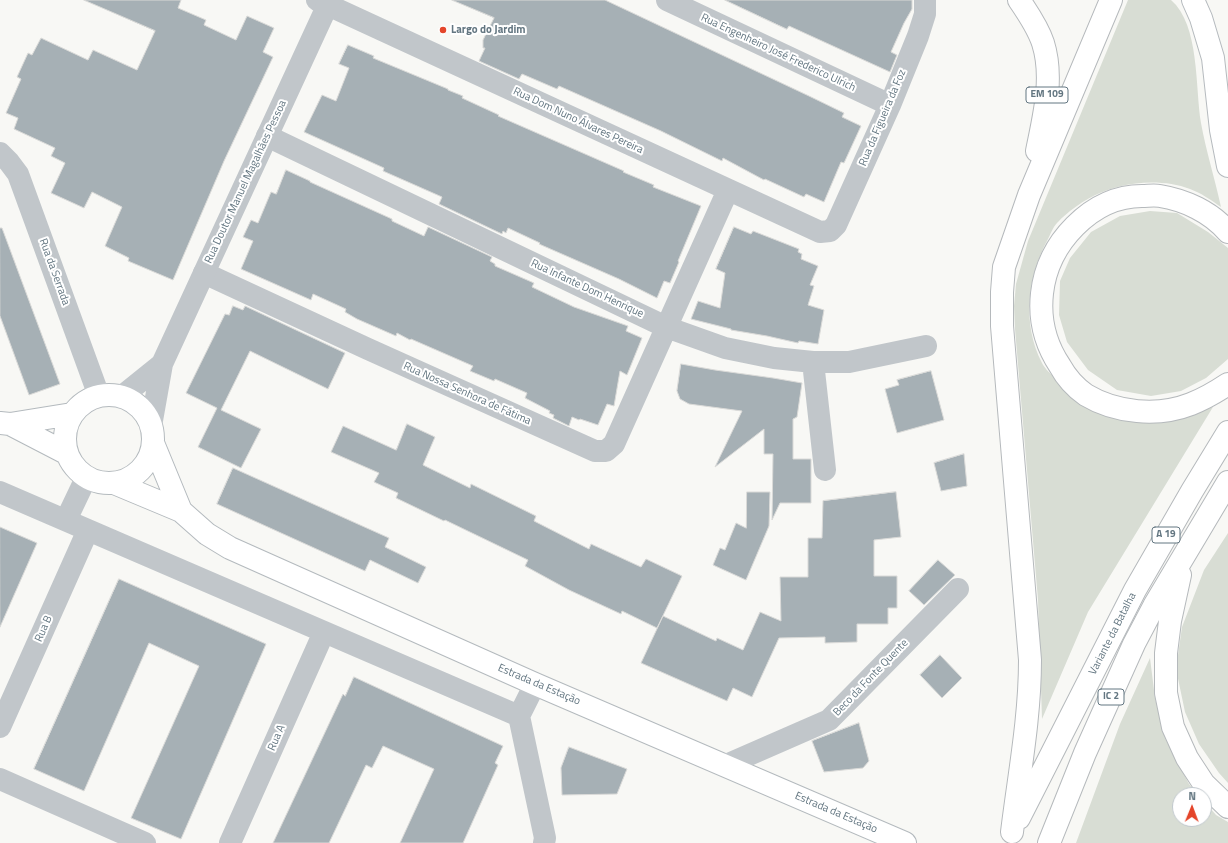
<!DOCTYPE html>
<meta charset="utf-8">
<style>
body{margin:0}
#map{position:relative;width:1228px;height:843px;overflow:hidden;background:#f8f8f5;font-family:"Titillium Web",sans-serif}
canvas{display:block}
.north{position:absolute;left:1172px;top:787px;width:40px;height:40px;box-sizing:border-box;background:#fff;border:1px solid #c1c8cd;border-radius:50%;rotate:1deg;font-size:11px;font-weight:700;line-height:16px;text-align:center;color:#637681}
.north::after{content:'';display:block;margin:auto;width:14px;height:18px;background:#e4452a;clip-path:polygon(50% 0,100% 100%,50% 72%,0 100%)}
</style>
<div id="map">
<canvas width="1228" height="843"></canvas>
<div class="north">N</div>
</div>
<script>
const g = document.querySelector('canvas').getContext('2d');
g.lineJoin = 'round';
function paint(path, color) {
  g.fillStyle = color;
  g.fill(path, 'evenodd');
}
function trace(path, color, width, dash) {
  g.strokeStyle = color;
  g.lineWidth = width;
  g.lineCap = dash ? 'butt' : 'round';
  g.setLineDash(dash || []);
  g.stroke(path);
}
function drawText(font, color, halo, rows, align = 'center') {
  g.font = font + ' "Titillium Web",sans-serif';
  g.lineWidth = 4;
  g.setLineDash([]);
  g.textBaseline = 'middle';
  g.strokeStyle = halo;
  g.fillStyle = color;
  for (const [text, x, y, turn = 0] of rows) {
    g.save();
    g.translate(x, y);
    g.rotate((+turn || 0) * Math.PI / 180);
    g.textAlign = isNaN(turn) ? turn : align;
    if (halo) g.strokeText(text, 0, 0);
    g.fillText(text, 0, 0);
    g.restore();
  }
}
paint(new Path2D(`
 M1128,0H1171C1200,25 1195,88 1201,123C1206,151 1215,179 1221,207C1211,200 1201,193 1190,189C1169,181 1143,181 1121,186C1101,191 1087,198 1070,211C1067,214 1062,217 1059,221C1054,225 1051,233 1048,239C1027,277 1022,324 1042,363C1045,369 1051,374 1056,379C1085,410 1118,425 1161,422C1179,420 1196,413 1213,407L1088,612L1042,719L1038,600L1015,329L1014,306L1016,284L1028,241Z
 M1150,211L1177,213L1208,232L1228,248V359L1206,378L1181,391L1151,396L1117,390L1088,370L1067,342L1059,315L1060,281L1070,258L1091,232L1120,216Z
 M1228,533V783L1219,773L1199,744L1185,712L1176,669L1182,627L1204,570Z
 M1150,658L1155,698L1165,738L1189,784L1198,795H1180V819H1204V801L1216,815L1228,822V843H1076L1120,724Z`), '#d8ddd4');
const building = new Path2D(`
 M84,0H181L178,8L206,20L204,25L236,40L247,16L274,28L263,52L273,57L224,161L173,280L128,261L129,258L105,246L122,207L92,192L84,208L51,193L65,163L51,156L55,148L14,129L18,118L6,113L21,79L17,77L28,53L32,55L41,38L88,60L93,50L137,70L155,31Z
 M452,0H605L809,96L844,113L842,117L861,126L844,163L841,162L824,202L806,194L804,197L765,179L764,180L723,158L722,161L661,131L559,86L557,89L522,74L519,79L479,61L485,48H483V40L494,18Z
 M725,0H912V9L904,23L891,52L897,55L890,72L789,26L787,29Z
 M348,45L374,56L373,58L448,89V90L463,96L462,98L499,115L498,116L624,171L623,172L654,185L653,187L701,206L678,261L679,262L670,283L664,281L657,298L619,279L539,244L540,243L508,228L506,233L503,231L502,234L439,204L442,197L383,171L384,168L304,132L322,95L336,101L349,68L339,64Z
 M286,170L310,181V182L392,219V221L424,236L428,227L492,257L490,261L495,264V266L534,283L532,287L574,307L628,326L626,331L642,338L627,375L620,371L614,406L607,404L598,425L580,419L579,420L572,417L569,426L553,418L554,415L549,413L550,411L525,398L527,393L495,379L494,381L470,371L473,366L411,339L410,340L397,333L396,336L357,319L345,312L346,309L313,294L311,300L241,269L253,241L243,237L251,220L258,223L271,192L276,194Z
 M734,227L751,234L753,231L799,249L798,252L802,254L801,259L818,266L810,285L814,286L808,305L824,310L818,344L799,341L798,343L767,336L731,330V329L691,319L698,301L720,308L725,273L716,269Z
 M0,228H2L60,384L29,395L0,316Z
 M233,306L243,310L245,306L345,353L328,389L250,351L221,410L261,429L241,468L198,447L217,408L186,393L225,314L229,315Z
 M681,364L715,370L773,378L802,383L797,417L793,419V459H811V503H780L772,520L773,454H764V429L715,467L742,411L689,404L680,399L677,391Z
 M931,371L944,420L897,433L885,389L899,385L897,380Z
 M407,424L435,437L423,465L470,488L471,484L536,516L534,521L589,549L591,544L641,567L646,559L682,576L657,628L622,611L621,614L569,590L525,566L528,560L445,520L444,521L396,498L398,493L374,482L379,473L331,452L343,426L396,450Z
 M964,454L967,486L941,491L934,463Z
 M233,468L389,538L385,547L426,567L418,583L370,560L365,571L217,504Z
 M747,492H770L769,526L746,580L713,565L720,548L725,550L736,523L746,528Z
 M896,492L901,537L874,540V576H897V608H888V624H857V642L825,643V637L779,638L752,697L733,688L727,701L641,663L663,616L716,641L717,638L743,650L760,612L781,621L780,577H808V538H822L823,501Z
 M0,527L37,543L0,627Z
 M938,560L955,575L924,605L909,591Z
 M119,579L266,644L181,839L131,818L199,666L149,643L84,791L34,769Z
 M940,655L962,678L942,698L920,675Z
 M354,677L503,746L495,763L498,765L463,843H400L434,769L383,746L372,768L366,765L329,843H273L343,694L345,696Z
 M859,723L869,761L863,768L824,772L812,741Z
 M569,747L627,769L617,794L562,795L561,768Z`);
paint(building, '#a6b0b5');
trace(building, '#dadad8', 1);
const secondary = new Path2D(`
 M65 439a44 44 0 1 1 88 0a44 44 0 1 1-88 0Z
 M0,423L10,424L72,414
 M10,424L66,453
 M153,443L181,511L207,534L230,548L535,684L905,843
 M114,483L181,511`);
const primary = new Path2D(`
 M1193,0L1201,18L1213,58L1221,130L1228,166`);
const trunk = new Path2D(`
 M1180,575L1170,621L1166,653V693L1173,727L1187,758L1204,784L1228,807
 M1049,843L1085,753L1134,644L1154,606L1228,482`);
const motorway = new Path2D(`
 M1019,0C1028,13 1038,28 1043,43C1054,78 1044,116 1037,151
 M1228,232C1211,212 1185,200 1160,196C1154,195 1148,196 1142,196C1115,196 1094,207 1075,226C1037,264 1030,321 1060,366C1066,377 1076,388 1086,395C1116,413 1158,417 1191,404C1204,399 1216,392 1228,384
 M1019,818L1135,590L1192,491L1228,432
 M1012,832C1019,775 1030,718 1030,660L1002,326V292L1004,267L1029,195L1111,0`);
trace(secondary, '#b4babe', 24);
trace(primary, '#b5babe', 24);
trace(trunk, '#b5b9bc', 24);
trace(motorway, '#b5b9bc', 24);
trace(new Path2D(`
 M317,0L820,232L830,231L836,225L890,105L918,36L925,14V0
 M667,0L890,105
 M267,136L666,327L725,348L774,358L813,362H849L926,346
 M0,153L9,162L18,174L99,396
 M204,273L368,349L595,451H606L614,444L728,190
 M813,362L825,470
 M0,492L519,716
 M66,520L86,478
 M535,684L519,716L545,838L544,843
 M0,727L88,530
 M726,765L829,720L958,589
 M0,779L145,843
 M230,843L324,632`), '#c1c6ca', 22);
trace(new Path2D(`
 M121,397L162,364
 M151,426L162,364L330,0`), '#c1c6ca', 22);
trace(secondary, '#fff', 22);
trace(primary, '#fff', 22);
trace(trunk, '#fff', 22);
trace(motorway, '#fff', 22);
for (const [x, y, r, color] of [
 [443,30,4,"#e4452a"]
]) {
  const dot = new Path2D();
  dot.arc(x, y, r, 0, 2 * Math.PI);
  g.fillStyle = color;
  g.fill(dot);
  trace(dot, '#fff', 1.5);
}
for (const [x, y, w] of [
 [1047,95,42],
 [1166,535,28],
 [1111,697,26]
]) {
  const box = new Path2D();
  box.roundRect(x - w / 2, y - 8, w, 16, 3);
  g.fillStyle = '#fff';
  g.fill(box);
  trace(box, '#637681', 1);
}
drawText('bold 10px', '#637681', null, [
 ["EM 109",1047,95],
 ["A 19",1166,535],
 ["IC 2",1111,697]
]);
drawText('bold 11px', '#637681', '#fff', [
 ["Largo do Jardim",451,30]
], 'left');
drawText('11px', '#637681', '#fff', [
 ["Rua Engenheiro José Frederico Ulrich",778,53,25],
 ["Rua da Figueira da Foz",883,118,-67],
 ["Rua Dom Nuno Álvares Pereira",578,121,25],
 ["Rua Doutor Manuel Magalhães Pessoa",246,182,-65],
 ["Rua da Serrada",54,272,70],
 ["Rua Infante Dom Henrique",587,289,25],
 ["Rua Nossa Senhora de Fátima",467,394,24],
 ["Rua B",44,629,-66],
 ["Variante da Batalha",1113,634,-63],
 ["Beco da Fonte Quente",871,678,-46],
 ["Estrada da Estação",539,685,23],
 ["Rua A",277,738,-66],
 ["Estrada da Estação",836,813,23]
]);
</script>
